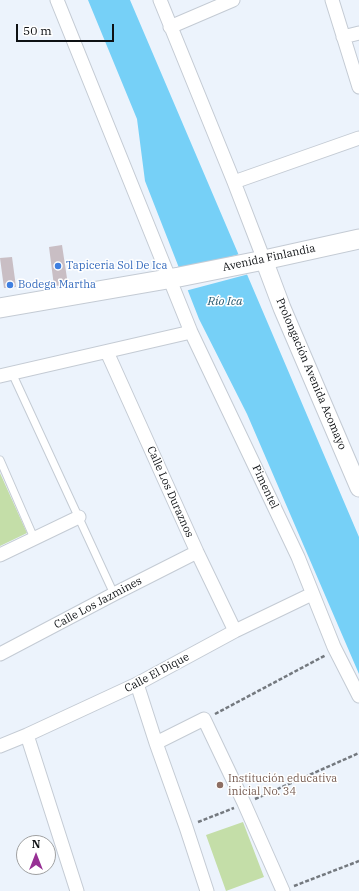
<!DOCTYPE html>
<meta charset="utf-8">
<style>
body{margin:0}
#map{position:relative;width:359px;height:891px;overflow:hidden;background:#ecf3fc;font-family:"IBM Plex Serif",serif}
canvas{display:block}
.north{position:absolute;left:16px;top:835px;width:40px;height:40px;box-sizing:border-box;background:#fff;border:1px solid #9fa0a1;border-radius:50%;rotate:0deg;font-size:11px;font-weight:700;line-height:16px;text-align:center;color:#0e1114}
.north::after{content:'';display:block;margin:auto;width:14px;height:18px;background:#973094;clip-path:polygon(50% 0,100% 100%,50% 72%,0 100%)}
.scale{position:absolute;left:16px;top:24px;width:98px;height:18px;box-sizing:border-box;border:2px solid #0e1114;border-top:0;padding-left:5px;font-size:12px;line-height:14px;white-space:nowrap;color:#0e1114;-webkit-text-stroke:3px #fff;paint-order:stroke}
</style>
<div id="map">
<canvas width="359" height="891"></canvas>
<div class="north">N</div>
<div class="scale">50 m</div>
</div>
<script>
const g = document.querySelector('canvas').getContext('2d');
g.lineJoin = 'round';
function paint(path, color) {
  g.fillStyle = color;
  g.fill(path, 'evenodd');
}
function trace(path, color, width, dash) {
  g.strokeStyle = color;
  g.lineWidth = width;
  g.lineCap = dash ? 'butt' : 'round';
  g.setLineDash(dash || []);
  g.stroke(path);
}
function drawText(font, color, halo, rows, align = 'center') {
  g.font = font + ' "IBM Plex Serif",serif';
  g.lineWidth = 3;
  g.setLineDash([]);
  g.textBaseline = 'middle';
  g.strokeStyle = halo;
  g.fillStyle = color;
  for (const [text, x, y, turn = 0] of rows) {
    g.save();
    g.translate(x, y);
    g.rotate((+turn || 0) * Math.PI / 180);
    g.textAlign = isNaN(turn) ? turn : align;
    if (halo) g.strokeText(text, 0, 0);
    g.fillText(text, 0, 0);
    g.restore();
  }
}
paint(new Path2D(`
 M0,473L27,533L0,546Z
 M243,822L264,877L226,891L206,835Z`), '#c4dea8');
paint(new Path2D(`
 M88,0H130L359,537V674L247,414L199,319L145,181L137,119Z`), '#76d0f7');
paint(new Path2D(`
 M240,254L249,274L185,291L179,270Z`), '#ecf3fc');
paint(new Path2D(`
 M62,245L68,285L54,286L49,247Z
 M12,257L16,287L4,288L0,258Z`), '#c9bec4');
const service = new Path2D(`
 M12,373L114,594
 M0,460L34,538`);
const minor = new Path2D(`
 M57,0L191,332L298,557L334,647L359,696
 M160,0L234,182L264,260
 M332,0L359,87
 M170,27L233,0
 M343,37L359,33
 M234,182L359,138
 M107,352L197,552L235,631
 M0,376L191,332
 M0,555L79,517
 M0,654L114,594L197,552
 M137,684L156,743L186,827L207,891
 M27,735L77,891
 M156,743L204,719L244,803L283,891
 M0,746L27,735L137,684L235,631L312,594`);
const tertiary = new Path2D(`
 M264,260L282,308L359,488`);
const secondary = new Path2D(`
 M0,308L179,277L264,260L359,239`);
trace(service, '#c4cbd4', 9);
trace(minor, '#c4cbd4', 15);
trace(tertiary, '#c4cbd4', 19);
trace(secondary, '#c4cbd4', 21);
trace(new Path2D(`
 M215,714L326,655
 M255,799L359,753
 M198,822L234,808
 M294,886L359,861`), '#74797f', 2.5, [4, 2]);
trace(service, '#fff', 7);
trace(minor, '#fff', 13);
trace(tertiary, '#fff', 17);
trace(secondary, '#fff', 19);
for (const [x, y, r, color] of [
 [58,266,4,"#3f7fe0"],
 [10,285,4,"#3f7fe0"],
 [220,785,4,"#8d6e63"]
]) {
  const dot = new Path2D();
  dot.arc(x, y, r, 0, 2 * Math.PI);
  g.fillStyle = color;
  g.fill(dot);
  trace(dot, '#fff', 1.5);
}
drawText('11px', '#0e1114', '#fff', [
 ["Avenida Finlandia",269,258,-12],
 ["Prolongación Avenida Acomayo",311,374,67],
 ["Pimentel",265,487,65],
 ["Calle Los Duraznos",170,492,66],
 ["Calle Los Jazmines",98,603,-28],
 ["Calle El Dique",157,673,-28]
]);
drawText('11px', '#366cbe', '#fff', [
 ["Tapiceria Sol De Ica",66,266],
 ["Bodega Martha",18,285]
], 'left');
drawText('11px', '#785e54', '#fff', [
 ["Institución educativa",228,779],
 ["inicial No. 34",228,792]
], 'left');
drawText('italic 12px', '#295b70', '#fff', [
 ["Río Ica",225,302]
]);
</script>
